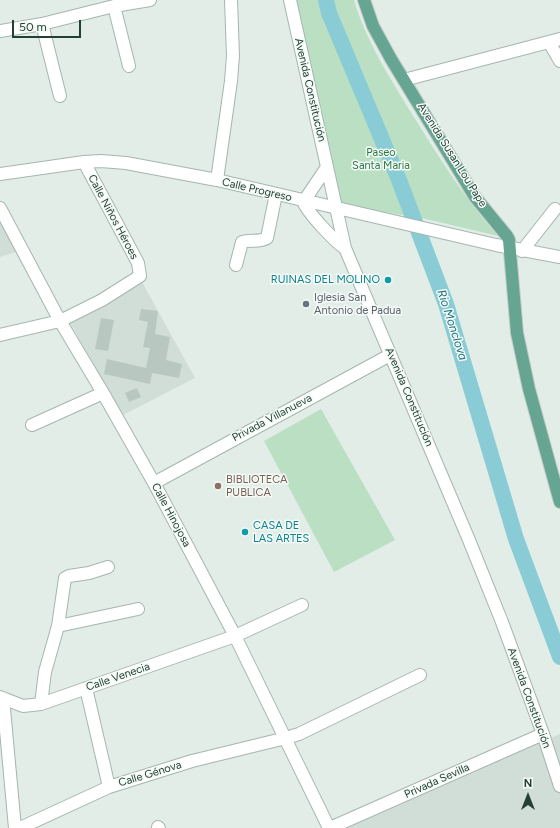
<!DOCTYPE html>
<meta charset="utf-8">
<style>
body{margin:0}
#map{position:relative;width:560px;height:828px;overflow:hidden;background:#e3ede8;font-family:Figtree,sans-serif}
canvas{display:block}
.north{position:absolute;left:508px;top:776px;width:40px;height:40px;-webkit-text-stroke:3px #f4faf6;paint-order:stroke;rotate:0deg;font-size:11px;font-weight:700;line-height:16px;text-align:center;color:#224036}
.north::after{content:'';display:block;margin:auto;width:14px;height:18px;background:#224036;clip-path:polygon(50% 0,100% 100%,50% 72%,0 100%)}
.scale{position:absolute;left:12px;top:20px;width:69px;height:18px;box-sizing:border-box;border:2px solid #224036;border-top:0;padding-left:5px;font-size:12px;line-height:14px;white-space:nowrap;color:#224036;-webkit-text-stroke:3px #f4faf6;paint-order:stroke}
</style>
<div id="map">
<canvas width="560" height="828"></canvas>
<div class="north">N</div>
<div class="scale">50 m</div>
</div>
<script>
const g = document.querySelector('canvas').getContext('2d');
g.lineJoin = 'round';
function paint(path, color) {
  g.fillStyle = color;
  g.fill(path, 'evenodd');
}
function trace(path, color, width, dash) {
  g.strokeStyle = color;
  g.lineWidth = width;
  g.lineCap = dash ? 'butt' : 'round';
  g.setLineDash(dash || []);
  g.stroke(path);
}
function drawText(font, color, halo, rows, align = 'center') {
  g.font = font + ' Figtree,sans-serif';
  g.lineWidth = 3;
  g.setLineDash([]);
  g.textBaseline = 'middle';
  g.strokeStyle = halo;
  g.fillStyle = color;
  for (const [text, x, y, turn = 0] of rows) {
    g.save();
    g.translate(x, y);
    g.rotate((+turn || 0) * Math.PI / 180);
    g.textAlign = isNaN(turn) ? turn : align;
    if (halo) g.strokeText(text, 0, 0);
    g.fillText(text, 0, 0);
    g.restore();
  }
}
paint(new Path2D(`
 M0,217L16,252L0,257Z
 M142,282L195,378L123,415L69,321Z
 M560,734V828H345Z`), '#d1ddd7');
paint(new Path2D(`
 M293,0H354C366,41 390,78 412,114C438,156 465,199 498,236L426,219L341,205Z
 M321,409L395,540L334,572L264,441Z`), '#bbdfc3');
trace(new Path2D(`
 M326,0L329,13L399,180L446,304L516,539L560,657`), '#89ccd5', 16);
paint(new Path2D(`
 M141,309L158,311L155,334L170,337L166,360L182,364L179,378L152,373L150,384L104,374L107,359L146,368L150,348L143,347L148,322L139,320Z
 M101,318L114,320L108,351L95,349Z
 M137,388L141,397L129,402L125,393Z`), '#b8c8c1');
const minor = new Path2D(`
 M290,0L345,248L469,540L502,622L543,734L560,786
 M114,6L129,66
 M42,24L60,96
 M0,31L42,24L114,6L150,0
 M549,42L560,61
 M404,80L560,39
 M0,174L84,162L101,161L126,163L217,180L496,245L560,257
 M217,180L231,81L233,56L231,0
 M303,201C307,212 335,242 345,248
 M304,201L327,167
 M0,208L60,321L103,393L154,483L235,636L329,828
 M522,251L555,209
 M236,265L242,242C250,239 259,243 267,238L276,194
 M0,335L60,321L102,300L140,276L138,263L84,162
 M32,425L103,393
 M154,483L390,355
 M58,626L138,609
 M86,688L109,787
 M0,697L23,706L41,704L235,636L302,605
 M3,698L15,828
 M41,704L45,672L58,626L65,578L69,576L89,573L108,567
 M158,827L159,828
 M20,828L109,787L192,761L286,738L299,734L420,675
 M330,828L543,734`);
const major = new Path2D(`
 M364,0L373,26L391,59L475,197L507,236L509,240L517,333L529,389L560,502`);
trace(minor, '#a5b6af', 14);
trace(major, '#c1cac7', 14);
trace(minor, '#fff', 12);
trace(major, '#65a592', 12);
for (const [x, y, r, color] of [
 [388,280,4,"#0f9aa8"],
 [306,304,4,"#6b7280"],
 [218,486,4,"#8d6e63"],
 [245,532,4,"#0f9aa8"]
]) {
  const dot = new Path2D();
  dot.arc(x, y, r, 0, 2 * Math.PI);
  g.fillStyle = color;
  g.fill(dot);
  trace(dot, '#f4faf6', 1.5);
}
drawText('11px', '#224036', '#f4faf6', [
 ["Avenida Constitución",310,90,77],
 ["Avenida Susan Lou Pape",452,155,58],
 ["Calle Progreso",257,190,13],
 ["Calle Niños Héroes",113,217,62],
 ["Avenida Constitución",409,397,67],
 ["Privada Villanueva",272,418,-28],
 ["Calle Hinojosa",171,515,62],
 ["Calle Venecia",118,677,-19],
 ["Avenida Constitución",529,698,70],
 ["Calle Génova",150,774,-17],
 ["Privada Sevilla",437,781,-24]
]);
drawText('11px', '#2a7945', '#f4faf6', [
 ["Paseo",381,153],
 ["Santa Maria",381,166]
]);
drawText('11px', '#0d838f', '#f4faf6', [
 ["RUINAS DEL MOLINO",380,280],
 ["CASA DE",253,526,"left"],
 ["LAS ARTES",253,539,"left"]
], 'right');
drawText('11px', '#5b616d', '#f4faf6', [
 ["Iglesia San",314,298],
 ["Antonio de Padua",314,311]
], 'left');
drawText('11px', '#785e54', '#f4faf6', [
 ["BIBLIOTECA",226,480],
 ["PUBLICA",226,493]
], 'left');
drawText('italic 12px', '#18727f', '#f4faf6', [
 ["Rio Monclova",452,325,72]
]);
</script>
